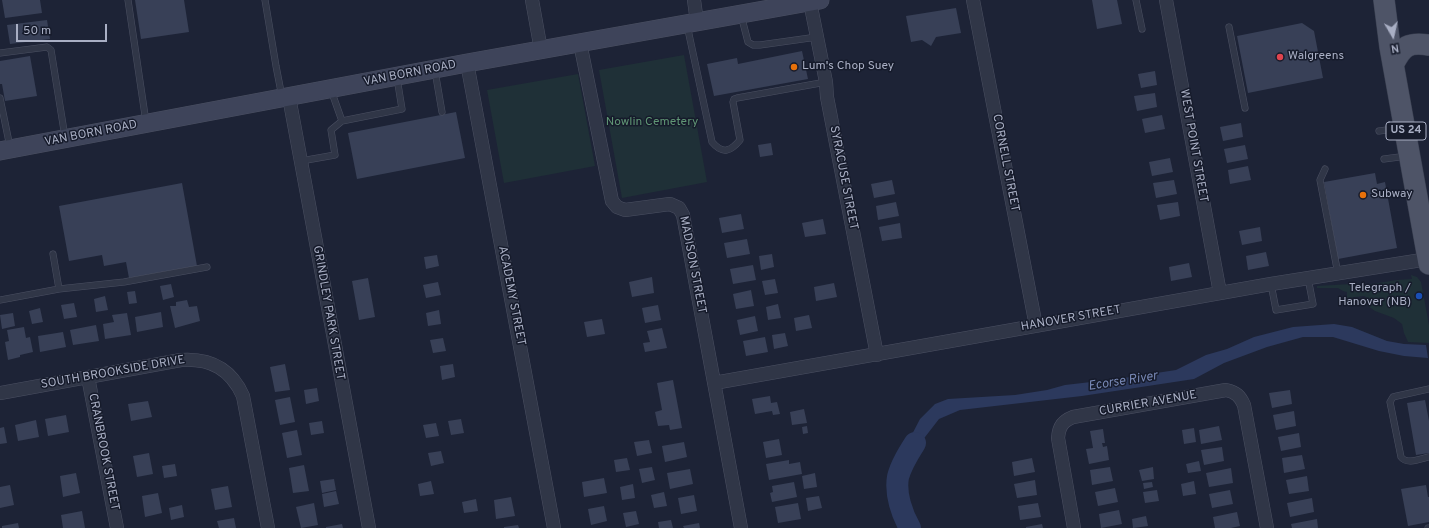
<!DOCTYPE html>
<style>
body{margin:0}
#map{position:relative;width:1429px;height:528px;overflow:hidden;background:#1d2336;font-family:Overpass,sans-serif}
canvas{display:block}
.north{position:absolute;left:1373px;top:16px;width:40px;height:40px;-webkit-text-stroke:3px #161b2b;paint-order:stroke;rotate:171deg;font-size:11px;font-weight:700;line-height:16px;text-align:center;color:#a9afc4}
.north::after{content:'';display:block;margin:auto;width:14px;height:18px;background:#a9afc4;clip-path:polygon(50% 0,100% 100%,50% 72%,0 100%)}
.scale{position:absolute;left:16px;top:24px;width:91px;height:18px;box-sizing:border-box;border:2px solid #a9afc4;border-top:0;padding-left:5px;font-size:12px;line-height:14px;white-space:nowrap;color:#a9afc4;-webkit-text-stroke:3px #161b2b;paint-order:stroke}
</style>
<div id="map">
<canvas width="1429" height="528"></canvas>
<div class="north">N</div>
<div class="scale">50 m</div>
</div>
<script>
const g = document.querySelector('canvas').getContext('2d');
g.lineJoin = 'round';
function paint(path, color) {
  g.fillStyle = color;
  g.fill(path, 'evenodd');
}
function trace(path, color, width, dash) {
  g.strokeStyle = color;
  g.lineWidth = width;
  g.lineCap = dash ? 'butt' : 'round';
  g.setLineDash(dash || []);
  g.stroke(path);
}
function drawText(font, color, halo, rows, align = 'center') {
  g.font = font + ' Overpass,sans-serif';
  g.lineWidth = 3;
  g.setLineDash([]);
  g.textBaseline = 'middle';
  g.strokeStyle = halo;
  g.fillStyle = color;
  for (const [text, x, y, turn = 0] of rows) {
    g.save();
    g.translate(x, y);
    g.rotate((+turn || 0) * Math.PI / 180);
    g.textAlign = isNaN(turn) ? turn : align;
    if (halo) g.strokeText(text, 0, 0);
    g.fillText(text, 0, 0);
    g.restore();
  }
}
paint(new Path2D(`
 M684,55L707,182L622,198L599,70Z
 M578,74L595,166L504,183L487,90Z
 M1411,275L1417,277L1421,282L1429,325V343L1408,342L1404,333L1402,324L1394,318L1375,311L1368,306L1366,297L1364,296L1347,298V292L1343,291L1338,288H1317V286L1352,284L1353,287L1397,280L1412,279Z`), '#1f3037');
paint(new Path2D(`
 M1334,324L1352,327L1387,341L1404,344L1426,345L1428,358L1404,356L1379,351L1333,337H1303L1267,347L1224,363L1194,379L1082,396L960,410L939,419L915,450L904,470L895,467L920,419L935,404L948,399L1015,395L1047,390L1065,385L1117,379L1176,370L1206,355L1227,349L1254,337L1293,327Z`), '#2c395d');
trace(new Path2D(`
 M910,528C902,514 895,494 898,477C901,465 908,454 915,443`), '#2c395d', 22);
paint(new Path2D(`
 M2,0H40L42,13L5,18Z
 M135,0H184L189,32L141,39Z
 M1092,0H1117L1122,24L1097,29Z
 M956,8L961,33L936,37L931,46L922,40L911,42L906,16Z
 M47,20L50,39L10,44L7,25Z
 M1302,23L1314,31L1323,78L1248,93L1237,36Z
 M802,51L808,79L714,96L707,64L737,58L738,64Z
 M30,56L37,96L5,101L2,84H0V61Z
 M1155,71L1157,85L1141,88L1138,74Z
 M1155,93L1157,107L1137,111L1134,96Z
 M456,112L465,158L357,179L348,133Z
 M1162,115L1165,129L1145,133L1142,119Z
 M1241,123L1243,137L1223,141L1220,127Z
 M771,143L773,155L760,157L758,145Z
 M1245,145L1248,159L1227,163L1224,149Z
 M1170,158L1173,172L1152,176L1149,162Z
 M1248,166L1251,180L1230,184L1228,170Z
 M1375,173L1377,184L1385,182L1397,248L1338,259L1324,182Z
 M892,180L895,194L874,198L871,184Z
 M1174,180L1177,194L1156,198L1153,183Z
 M182,183L197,266L129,278L126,262L104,266L102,255L69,261L59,206Z
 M896,202L899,216L878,220L876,206Z
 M1178,202L1180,216L1160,220L1157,205Z
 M741,214L744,229L722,233L719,218Z
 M823,219L826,234L805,237L802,223Z
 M900,223L902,238L882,241L879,227Z
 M1260,227L1262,241L1242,245L1239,231Z
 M747,239L750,254L727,258L724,243Z
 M1266,252L1269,266L1248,270L1246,256Z
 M772,254L774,267L761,270L759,256Z
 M437,255L439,266L426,269L424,257Z
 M1189,263L1192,277L1171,281L1169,267Z
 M753,265L756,280L733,284L730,269Z
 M652,277L654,293L632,297L629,282Z
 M368,278L375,317L359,320L352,281Z
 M775,279L778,293L765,295L762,281Z
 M438,282L441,295L426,298L423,285Z
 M834,283L837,297L816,301L814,287Z
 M171,284L174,297L163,300L160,286Z
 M751,290L754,306L736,309L733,294Z
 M135,291L137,303L129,304L127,292Z
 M105,296L108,310L96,312L94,299Z
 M187,300L189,307L197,306L200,321L175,328L170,306H176V302Z
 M74,303L77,317L64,319L61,305Z
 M778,304L781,318L768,320L766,307Z
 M658,305L661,320L645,323L642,308Z
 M40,308L43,322L32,324L29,311Z
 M439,310L441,324L428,326L426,313Z
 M161,312L163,327L137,332L135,317Z
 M13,313L15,326L2,329L0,315Z
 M127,313L131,335L105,339L103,324L114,322L112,315Z
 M809,315L812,328L796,331L794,318Z
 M755,316L758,331L740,335L737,320Z
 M602,319L605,334L587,337L584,322Z
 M96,325L99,341L73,345L70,330Z
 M24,327L26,338L30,337L33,352L20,355V357L8,360L5,342L9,341L7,330Z
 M662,328L667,348L645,352L643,343L650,342L647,331Z
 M63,332L66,347L40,352L38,336Z
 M785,333L788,346L774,349L772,335Z
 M765,337L768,352L746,356L743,341Z
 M443,338L446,351L433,353L430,340Z
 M285,364L290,390L275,392L270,367Z
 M453,364L455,377L442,380L440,366Z
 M673,380L682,428L670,430L669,425L658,426L655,412L662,410L657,383Z
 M317,388L319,401L306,404L304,390Z
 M1290,390L1292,404L1272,408L1269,393Z
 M770,396L771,403L777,402L780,414L773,415L772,411L755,414L752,399Z
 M290,397L295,422L280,425L275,400Z
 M1425,400L1429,421V453L1416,455L1407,403Z
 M148,401L152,417L131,421L128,404Z
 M804,409L807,423L792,425L790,412Z
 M1294,411L1296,426L1276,430L1273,415Z
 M66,415L69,432L48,436L45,419Z
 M461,419L464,433L451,435L448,421Z
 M36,420L39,437L18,441L15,425Z
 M322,421L324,433L311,435L309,423Z
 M436,423L439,436L426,438L423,425Z
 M807,426L808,433L803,434L802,427Z
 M1219,426L1222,440L1201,444L1199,430Z
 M4,427L7,443L0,444V428Z
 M1194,428L1196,442L1184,444L1182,430Z
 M1103,429L1105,443H1102L1103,447L1107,446L1109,460L1089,464L1086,449L1093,448L1090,431Z
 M297,430L302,455L287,458L282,433Z
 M1299,433L1301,447L1281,451L1278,437Z
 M779,439L782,455L766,458L763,442Z
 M649,440L652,453L637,456L634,442Z
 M684,442L687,457L665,462L662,446Z
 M1222,447L1224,461L1204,465L1201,450Z
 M441,451L444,463L431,466L428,453Z
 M149,453L153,474L137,477L133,456Z
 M1302,455L1305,469L1284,473L1282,458Z
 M627,458L630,470L616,472L614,460Z
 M1032,458L1035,472L1014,476L1012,462Z
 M789,460V464L800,462L802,474L769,480L766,464Z
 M1199,461L1201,471L1188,473L1186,464Z
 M175,464L177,476L164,478L162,466Z
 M304,465L309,491L293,493L289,468Z
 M652,467L655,480L642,483L639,469Z
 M1110,467L1113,481L1092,485L1090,470Z
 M1153,467L1154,479L1142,481L1139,470Z
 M1231,468L1233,483L1209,487L1206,473Z
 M690,469L693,484L670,489L667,473Z
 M76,473L80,493L63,497L60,476Z
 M815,473L817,487L804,489L802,476Z
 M1307,476L1309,491L1289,494L1286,480Z
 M604,478L607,493L584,497L582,482Z
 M334,479L336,490L322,493L320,481Z
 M1035,480L1037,495L1017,498L1014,484Z
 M431,481L434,494L420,496L418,484Z
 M1194,481L1196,494L1183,496L1181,484Z
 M794,482L797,497L772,502L770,493L773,492L772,486Z
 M1152,482L1153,487L1144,489L1143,483Z
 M633,484L635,498L622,500L620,487Z
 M10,485L14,505L0,508V487Z
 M1426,485L1428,497H1429V522L1408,526L1401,489Z
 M228,486L232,507L215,510L211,489Z
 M1115,488L1118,502L1098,506L1095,492Z
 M1157,490L1159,501L1145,503L1143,492Z
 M1230,490L1233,504L1212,508L1209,494Z
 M336,491L339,504L324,507L322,494Z
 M664,492L667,506L654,508L651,495Z
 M158,493L162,513L145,517L142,496Z
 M694,495L697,511L681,514L678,498Z
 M819,496L822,508L808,511L806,498Z
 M511,497L515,516L496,519L494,500Z
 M1312,498L1314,512L1290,517L1287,503Z
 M476,499L478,511L464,513L462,502Z
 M314,503L318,525L301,528L296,507Z
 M798,503L801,519L778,523L775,507Z
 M1038,503L1041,517L1020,520L1018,506Z
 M182,505L184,517L171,520L169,508Z
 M604,506L607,521L591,525L588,509Z
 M1119,510L1122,524L1101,528L1099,514Z
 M82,511L85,528H63L61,515Z
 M636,511L639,524L626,527L623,513Z
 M1237,512L1240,526L1231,528H1215L1213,517Z
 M1146,516L1148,526L1133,528L1132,519Z
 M234,518L236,528H219L217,521Z
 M1317,519L1318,528H1292L1291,524Z
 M671,520L673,528H659L658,522Z
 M18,523L19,528H2V526Z
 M699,523L700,528H684L683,526Z
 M342,524L343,528H326V527Z
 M1042,524L1043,528H1026V527Z
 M518,525L519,528H504V527Z`), '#384057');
const lane = new Path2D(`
 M128,0L146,122
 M265,0L276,66L282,97
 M1136,0L1142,29
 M741,15L748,42L753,45H760L817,37
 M687,25L712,142C723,155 731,151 740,140L733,102L734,99L737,98L826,82
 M1229,27L1245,108
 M0,53L47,47L51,50L65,137
 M435,71L442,112
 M331,90L342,121L402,109L397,78
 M0,98L10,147
 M1379,131L1402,128
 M1384,159L1407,156
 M301,161L335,155L331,130L342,121
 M1325,169L1320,180L1338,274
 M53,254L59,289
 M1271,284L1276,310L1313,304L1308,278
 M0,300L59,289L124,282L207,267
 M1429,389L1397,396L1393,397L1390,402L1401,457C1407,465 1420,459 1429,457
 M1428,528H1429`);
const street = new Path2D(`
 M532,0L541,50
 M694,0L697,22
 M973,0L1036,326
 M1166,0L1220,293
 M810,2L826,82L827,97L877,355
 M580,43L612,201L617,207L625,210L670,204L679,208L683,215L741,528
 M467,63L554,528
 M289,97L369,528
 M88,377L117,528
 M714,383L1271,284L1428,259
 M0,393L181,360C211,358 231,369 243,396L268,528
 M1074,528L1058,438C1059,426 1063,421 1073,417L1226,390C1236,392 1240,396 1244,405L1267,528`);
const secondary = new Path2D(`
 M0,151L467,63L820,0`);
const primary = new Path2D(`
 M1384,0L1390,47L1429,264
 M1394,63C1403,46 1408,42 1429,45`);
trace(lane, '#4b5062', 7);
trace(street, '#4b5062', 14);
trace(secondary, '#4b5062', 19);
trace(primary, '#393f50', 22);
trace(lane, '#303647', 6);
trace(street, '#303647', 13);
trace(secondary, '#3e445a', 18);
trace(primary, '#4e5467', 21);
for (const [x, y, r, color] of [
 [1280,57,4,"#e0444e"],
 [794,67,4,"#e8710a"],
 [1363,195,4,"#e8710a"],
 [1419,296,4,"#1a4fb4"]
]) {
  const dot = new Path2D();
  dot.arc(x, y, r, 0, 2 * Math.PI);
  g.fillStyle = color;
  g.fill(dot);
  trace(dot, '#161b2b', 1.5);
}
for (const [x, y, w] of [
 [1406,131,40]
]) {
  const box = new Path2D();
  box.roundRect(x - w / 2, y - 9, w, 18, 3);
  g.fillStyle = '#161b2b';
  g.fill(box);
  trace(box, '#a9afc4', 1);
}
drawText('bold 11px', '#a9afc4', null, [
 ["US 24",1406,131]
]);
drawText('12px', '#a9afc4', '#161b2b', [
 ["Walgreens",1288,57],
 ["Lum's Chop Suey",802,67],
 ["Subway",1371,195],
 ["Telegraph /",1411,289,"right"],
 ["Hanover (NB)",1411,303,"right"]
], 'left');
drawText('12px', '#a9afc4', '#161b2b', [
 ["VAN BORN ROAD",410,74,-11],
 ["VAN BORN ROAD",91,134,-11],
 ["WEST POINT STREET",1193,146,80],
 ["CORNELL STREET",1005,163,79],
 ["SYRACUSE STREET",843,178,79],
 ["MADISON STREET",692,265,79],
 ["ACADEMY STREET",511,296,79],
 ["GRINDLEY PARK STREET",328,313,80],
 ["HANOVER STREET",1071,319,-10],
 ["SOUTH BROOKSIDE DRIVE",113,373,-10],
 ["CURRIER AVENUE",1148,404,-10],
 ["CRANBROOK STREET",103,452,79]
]);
drawText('12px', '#609675', '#161b2b', [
 ["Nowlin Cemetery",652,123]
]);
drawText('italic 13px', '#7787b4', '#161b2b', [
 ["Ecorse River",1123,382,-9]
]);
</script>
